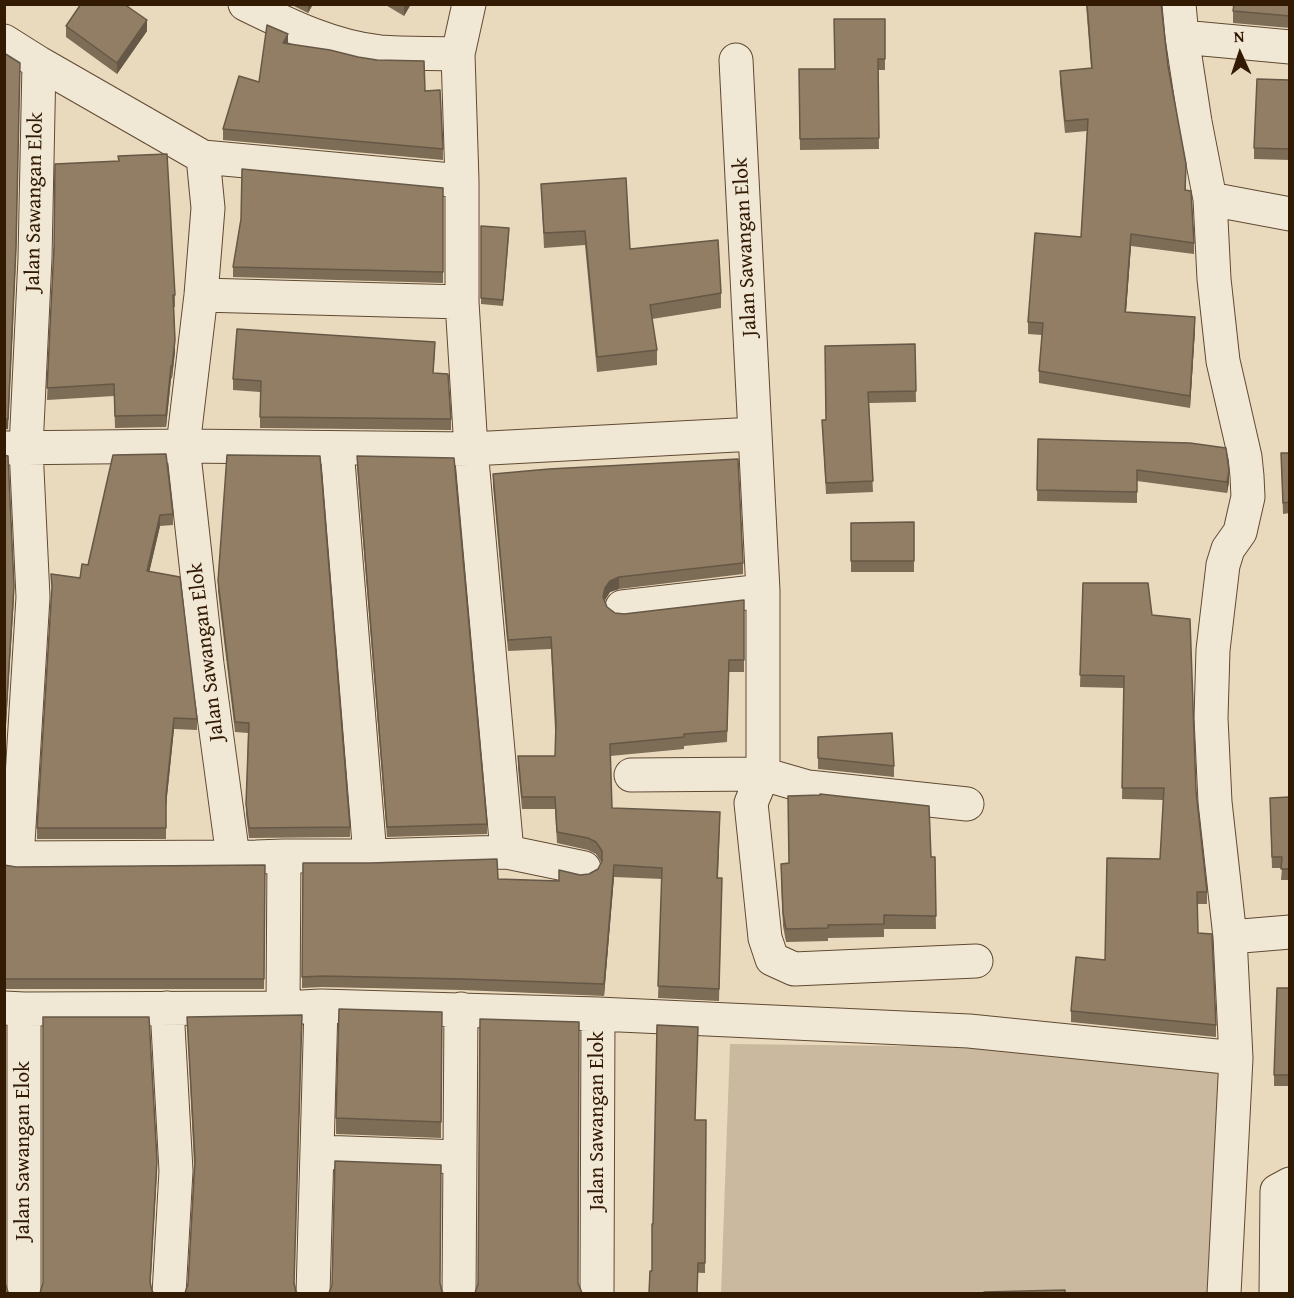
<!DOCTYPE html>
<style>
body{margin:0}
#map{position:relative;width:1294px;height:1298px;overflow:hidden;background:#e9dabe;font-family:"Gentium Book Plus",serif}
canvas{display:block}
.frame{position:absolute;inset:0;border:6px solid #321a03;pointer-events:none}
.north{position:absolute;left:1210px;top:24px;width:60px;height:60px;-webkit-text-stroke:4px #f1e7d5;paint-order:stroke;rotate:357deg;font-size:16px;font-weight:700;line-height:24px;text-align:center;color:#321a03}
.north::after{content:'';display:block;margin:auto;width:21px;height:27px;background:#321a03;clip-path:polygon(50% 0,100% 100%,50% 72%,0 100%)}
</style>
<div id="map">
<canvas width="1294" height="1298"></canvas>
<div class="frame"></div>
<div class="north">N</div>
</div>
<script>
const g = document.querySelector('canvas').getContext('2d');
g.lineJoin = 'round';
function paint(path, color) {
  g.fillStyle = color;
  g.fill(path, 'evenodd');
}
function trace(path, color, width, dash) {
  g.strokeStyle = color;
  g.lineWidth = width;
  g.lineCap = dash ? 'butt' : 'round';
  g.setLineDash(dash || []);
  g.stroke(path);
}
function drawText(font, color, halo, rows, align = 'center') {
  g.font = font + ' "Gentium Book Plus",serif';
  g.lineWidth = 4.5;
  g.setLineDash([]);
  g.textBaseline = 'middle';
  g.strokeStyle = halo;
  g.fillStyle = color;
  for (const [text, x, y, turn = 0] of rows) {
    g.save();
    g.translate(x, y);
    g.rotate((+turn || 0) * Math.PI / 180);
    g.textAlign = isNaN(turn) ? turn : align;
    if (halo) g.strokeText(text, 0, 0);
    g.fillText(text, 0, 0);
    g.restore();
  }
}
paint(new Path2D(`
 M730,1044L992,1047L1238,1073L1234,1293L721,1294Z`), '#cab99e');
const minor = new Path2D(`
 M245,4C288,25 332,47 380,52C406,54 432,53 458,54
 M469,4L458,54L462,181V302L471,449L507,852
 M1179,4L1182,37L1195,122L1210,199L1214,279L1223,361L1245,457L1247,476L1248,497L1240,532L1228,549L1223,565L1213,650L1211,718L1215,802L1230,937
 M1182,37L1290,47
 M4,41L39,63L203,157L208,208L201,295L183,446L207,664L233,857
 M736,60L763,591V774L808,787L967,804
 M203,157L462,181
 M1210,199L1290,214
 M201,295L462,302
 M4,448L183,446L471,449L755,434
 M337,449L370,856
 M622,607L763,591
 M631,775L763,774L751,803L765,938L772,959L794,969L976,961
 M4,858L256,857L284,856H370L507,852L584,868
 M17,859L33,597L26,448L35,258L39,63
 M4,1008L24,1009L283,1008L321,1006L598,1014L969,1031L1236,1058
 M167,1008L176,1171L169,1294
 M283,1008L284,856
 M318,1152L460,1157
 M24,1294V1009
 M313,1294L321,1006
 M459,1294L461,1009
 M597,1294L598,1014
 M1224,1294L1236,1058L1230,937L1290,932
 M1276,1294L1277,1191L1290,1184`);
trace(minor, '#604a32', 35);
trace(minor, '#f1e7d5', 33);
paint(new Path2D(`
 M290,4H313L308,13Z
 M384,4H411L404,16Z
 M1086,4H1161L1168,66L1186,176V190L1194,243V254L1131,246L1126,313L1195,329L1190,408L1039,383V371L1042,335L1028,334V322L1081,237L1087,131L1065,133L1060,83V71L1091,68Z
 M1290,4V28L1233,23V11Z
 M885,19V70H878L879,149L800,150L799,69H834Z
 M66,26L147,31L117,74L66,37Z
 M288,44L425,91L443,149V160L223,140V129Z
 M1290,80V160L1254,159V148Z
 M541,184L630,249L721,293V308L652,319L657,350V365L597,372L585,245L544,248Z
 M443,188V283L233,277V267Z
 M481,226L509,234L503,306L481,304Z
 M54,247L175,295V307H174L175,352L172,378L171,379L166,427L115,428L114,396L47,400Z
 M915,344L916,402L869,403L873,492L826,494L822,420H826Z
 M435,353L433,373L451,419V430L260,428V392L233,390V379Z
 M1038,439L1229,482L1227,493L1137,481V503L1037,501Z
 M1281,453H1290V513L1283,514Z
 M113,455L173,514V525L160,526L149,572L197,719V730L174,729L166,806V839H37V828L80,578L88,565Z
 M357,456L487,824V834L387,837L357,467Z
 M493,474L743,563V574L619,589L610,592L605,600L607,607L615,613L624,614L744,600V672H729L727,742L684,746V749L610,756L612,808L720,823L718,878H722L719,1001L658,998L662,879L614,877L604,996L462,990L322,987L302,988L303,863L498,879L559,881V870L580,875L589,874L598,869L601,862L596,854L588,850L557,843L555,809H522L518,768V756H555V730L551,649L508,651L493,486Z
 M914,522V572H851V523Z
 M218,581L350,827V837L249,838L246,814L248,733L235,732L218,591Z
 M1083,583L1152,615L1196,791L1207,892V904H1197L1198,933L1216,1025V1037L1071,1022V1011L1105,960L1160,859L1163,800L1122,799L1124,688L1080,687Z
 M818,737L894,766V777L818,769Z
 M1290,797V880H1281L1282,868H1272L1270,809Z
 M935,857L936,929H884V937L828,938V941L786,942L783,926L781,877Z
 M4,865L16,867L265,865L264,989H4Z
 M1290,988V1086H1274V1075Z
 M442,1012L441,1138L336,1134V1118Z
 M187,1017L295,1284L296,1292L188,1284L194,1165Z
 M695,1120H706L705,1273L652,1271L653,1224Z`), '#7d6c56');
paint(new Path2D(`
 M308,4H313L308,13Z
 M404,4H411L404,16Z
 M147,20V31L117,74V63Z
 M288,34V45L283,43Z
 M20,63L16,257L8,429L4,430Z
 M1131,234V246L1125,324V312Z
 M1195,317V329L1190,408V396Z
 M175,340V352L172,378V366Z
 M171,366V379L166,427V415Z
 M1229,471V482L1227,493V482Z
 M160,515V526L147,582V571Z
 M619,577V589L610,592L605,600L603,597L605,588L610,581Z
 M14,586V597L4,756V746Z
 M174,718V729L166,806V839V795Z
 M614,865V877L604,996V984Z
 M157,1160V1171L150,1293V1282Z`), '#665846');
const building = new Path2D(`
 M81,4H124L147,20L117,63L66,26Z
 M1087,4H1161L1168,66L1186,164L1185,190L1191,191L1194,243L1131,234L1125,312L1195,317L1190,396L1039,371L1043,323L1028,322L1035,233L1081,237L1088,119L1065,121L1060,71L1092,68Z
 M1234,4H1290V16L1233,11Z
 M834,19H885V59H878L879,138L800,139L799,69H835Z
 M267,25L288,34L283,43L330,50L358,57L377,60L424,61L425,91L440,90L443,149L223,129L239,76L259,82Z
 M4,53L20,63L16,247L8,419H4Z
 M1257,79L1290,80V149L1254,148Z
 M167,154L175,295H173L175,340L172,366H171L166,415L115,416L114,384L47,388L54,247L55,164L119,161L118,156Z
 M242,169L443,188V272L233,267L241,219Z
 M626,178L630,249L718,240L721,293L650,305L657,350L597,357L585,231L544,233L541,184Z
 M481,226L509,228L503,300L481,298Z
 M237,329L435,342L433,373L448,374L451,419L260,417L261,381L233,379Z
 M915,344L916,391L868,392L873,481L826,483L822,420H826L825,346Z
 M1038,439L1190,443L1226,448L1229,471L1227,482L1137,470V492L1037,490Z
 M1281,453H1290V502L1283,503Z
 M166,454L173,514L160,515L147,571L180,577L197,719L174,718L166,795V828H37L52,587L51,574L80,578L82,564L88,565L113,455Z
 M4,455L8,456L14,586L4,746Z
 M227,455L320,456L350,827L249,828L246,804L249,723L235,722L218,581Z
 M357,456L454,458L487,824L387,827Z
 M738,459L743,563L619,577L610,581L605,588L603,597L607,607L615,613L624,614L744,600V660H729L727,731L684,734V737L610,744L612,808L720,812L717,878H722L719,989L658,986L662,868L614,865L604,984L462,979L322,976L302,977L303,863H370L497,859L498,879L559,881V870L580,875L589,874L598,869L602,861V851L596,842L588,838L557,832L555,797H522L518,756H555L556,723L551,637L508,640L493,474L549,469Z
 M914,522V561H851V523Z
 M1083,583H1148L1152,615L1190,619L1196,791L1207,892H1197L1198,933L1212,934L1216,1025L1071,1011L1076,957L1105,960L1107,858L1160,859L1164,788H1122L1124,676L1080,675Z
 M892,733L894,766L818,758V737Z
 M820,794L929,806L931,857H935L936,916L884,915V924L828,925V928L786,929L783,913L781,864L789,863L788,796L820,795Z
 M1290,797V869H1281L1282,857H1272L1270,798Z
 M4,865L16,867L265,865L264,979H4Z
 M1277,988H1290V1075H1274Z
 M339,1009L442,1012L441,1122L336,1118Z
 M302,1015L294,1283L296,1292L298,1293H185L188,1284L195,1160L187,1017Z
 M4,1016L5,1283L8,1292L9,1293H4Z
 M43,1017H149L157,1160L150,1282L152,1291L154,1293H40L43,1283Z
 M480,1019L579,1022L578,1283L582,1293H475L478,1284Z
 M657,1025L698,1027L695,1120H706L705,1263H698L697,1293H649L650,1271H652V1224H653Z
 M335,1161L441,1165L440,1283L442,1292L444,1293H329L332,1285Z
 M1065,1290V1293H984V1292Z`);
paint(building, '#917e64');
trace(building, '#665846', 1.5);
drawText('21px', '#321a03', '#f1e7d5', [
 ["Jalan Sawangan Elok",35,202,-89],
 ["Jalan Sawangan Elok",746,247,-93],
 ["Jalan Sawangan Elok",207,652,-97],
 ["Jalan Sawangan Elok",598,1121,-90],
 ["Jalan Sawangan Elok",24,1151,-90]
]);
</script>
